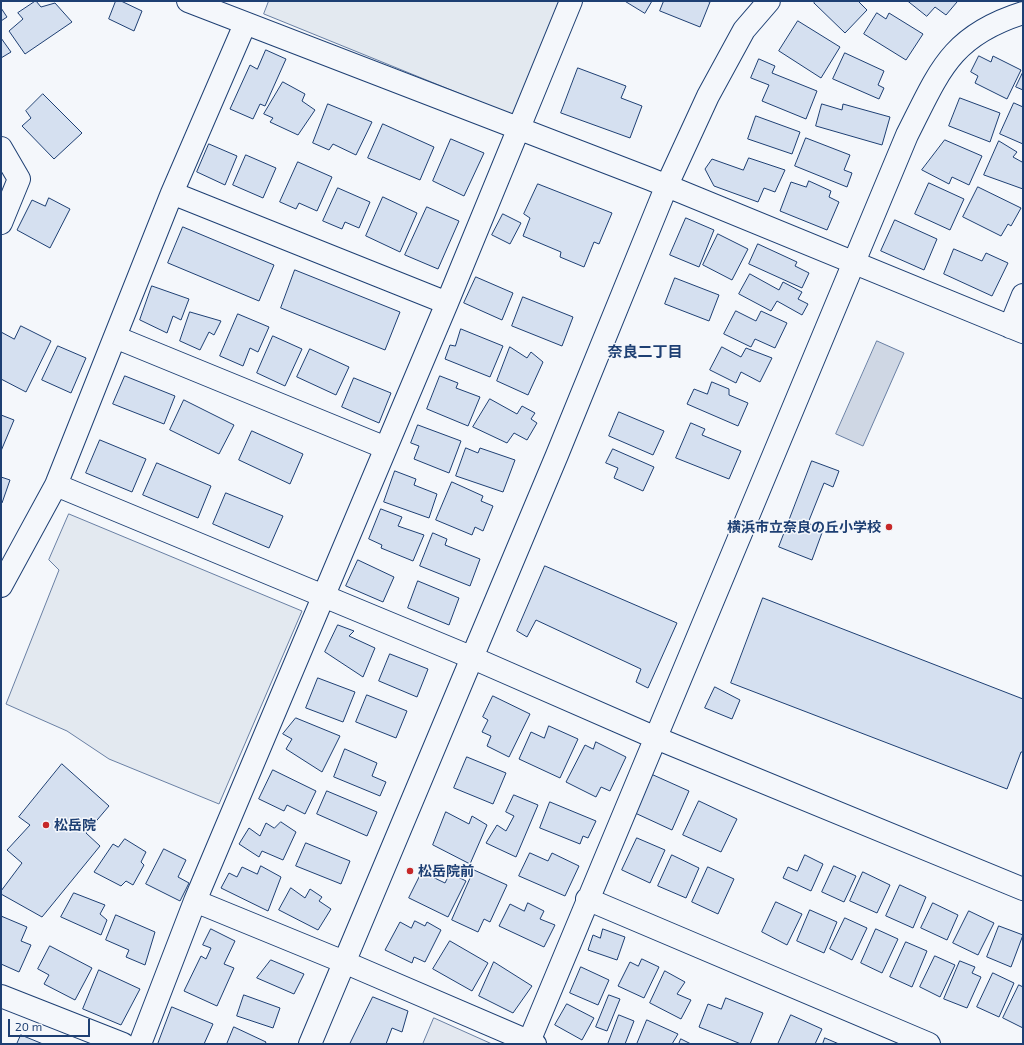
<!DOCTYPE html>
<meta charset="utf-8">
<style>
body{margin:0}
#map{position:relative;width:1024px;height:1045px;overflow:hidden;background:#f4f7fb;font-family:"Exo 2",sans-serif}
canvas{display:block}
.frame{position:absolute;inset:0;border:2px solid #1d3f73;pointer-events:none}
.scale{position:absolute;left:8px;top:1019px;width:82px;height:18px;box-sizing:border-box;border:2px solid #1d3f73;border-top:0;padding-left:5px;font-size:12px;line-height:14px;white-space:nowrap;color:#1d3f73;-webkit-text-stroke:3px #f4f7fb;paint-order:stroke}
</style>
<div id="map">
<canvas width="1024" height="1045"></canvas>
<div class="frame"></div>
<div class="scale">20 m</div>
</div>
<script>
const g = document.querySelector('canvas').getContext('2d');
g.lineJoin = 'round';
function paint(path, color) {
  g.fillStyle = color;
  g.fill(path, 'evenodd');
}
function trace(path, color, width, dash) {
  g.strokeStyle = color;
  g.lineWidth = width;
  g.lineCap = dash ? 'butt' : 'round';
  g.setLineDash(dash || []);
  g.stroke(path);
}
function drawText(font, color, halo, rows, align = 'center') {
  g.font = font + ' "Exo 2","Noto Sans JP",sans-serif';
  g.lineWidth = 3;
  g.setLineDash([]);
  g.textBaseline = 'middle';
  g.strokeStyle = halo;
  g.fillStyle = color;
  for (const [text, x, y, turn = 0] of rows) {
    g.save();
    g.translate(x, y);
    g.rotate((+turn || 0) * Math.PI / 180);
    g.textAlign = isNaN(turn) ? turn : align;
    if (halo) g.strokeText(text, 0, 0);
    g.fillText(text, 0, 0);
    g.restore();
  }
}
const green = new Path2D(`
 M269,1H565L515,116L264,14Z
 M69,514L302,611L219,804L109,759L67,731L6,704L59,570L49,560Z`);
paint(green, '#e3e9f0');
trace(green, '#687fa3', 1);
const parking = new Path2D(`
 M434,1018L492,1044H423Z`);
paint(parking, '#e3e8f0');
trace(parking, '#687fa3', 1);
const water = new Path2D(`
 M877,341L904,353L863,446L836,434Z`);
paint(water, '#cfd7e4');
trace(water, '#687fa3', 1);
const building = new Path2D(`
 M36,1L41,7L55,3L72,22L25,54L9,31L23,19L18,13Z
 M116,1H121L142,11L134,31L109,19Z
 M625,1H652L645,13Z
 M664,1H706L710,2L700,27L660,11Z
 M816,1H858L867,10L845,33L814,3Z
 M908,1H956L957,2L946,15L935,7L927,16Z
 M1,8L7,17L1,21Z
 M877,13L886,19L889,13L923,34L906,60L864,34Z
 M798,21L840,47L821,78L779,51Z
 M1,38L11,52L1,58Z
 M266,50L286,59L265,106L260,104L253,119L230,109L250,65L257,69Z
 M845,53L884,71L878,85L884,88L879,99L833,79Z
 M979,56L991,62L993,56L1021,70L1007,99L975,83L978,76L971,72Z
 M759,59L775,66L772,73L817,91L806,119L762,101L769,85L751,78Z
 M578,68L626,86L621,98L642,106L630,138L561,113Z
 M1023,72V90L1016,87Z
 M283,82L305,94L302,101L315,110L298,135L270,122L273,118L264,114Z
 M43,94L82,133L54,159L22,126L31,118L26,111Z
 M960,98L1000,113L990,142L949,126Z
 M1014,103L1023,107V144L1000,134Z
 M328,104L372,122L356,155L333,144L329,150L313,143Z
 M822,104L842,110L843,104L890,117L882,145L816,126Z
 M756,116L800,132L792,154L748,139Z
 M383,124L434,147L420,180L368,158Z
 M806,138L850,155L844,170L852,173L847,187L795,166Z
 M451,139L484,153L464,196L433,181Z
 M945,140L982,156L969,185L952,177L949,184L922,170Z
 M999,141L1017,152L1013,157L1022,162L1023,160V189L984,175Z
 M209,144L237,156L225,185L197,172Z
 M246,155L276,168L263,198L233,185Z
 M749,158L785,170L775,192L764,188L758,202L714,186L705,169L712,159L743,170Z
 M298,162L332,177L317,211L299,203L296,209L280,202Z
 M809,181L831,191L829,197L839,202L827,230L780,211L791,182L806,187Z
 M929,183L964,199L950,230L915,214Z
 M538,184L612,213L599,244L594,242L584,267L560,257L561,252L523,236L530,218L524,214Z
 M978,187L1021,208L1011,226L1008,224L1001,236L963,217Z
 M338,188L370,202L359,228L345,222L342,229L323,221Z
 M383,197L417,213L400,252L366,236Z
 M49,198L70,209L50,248L17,230L32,200L45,206Z
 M427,207L459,221L438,269L405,255Z
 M503,214L521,223L510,244L492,235Z
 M686,218L714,230L699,267L670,255Z
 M895,220L937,239L924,270L881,251Z
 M183,227L274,265L259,301L168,263Z
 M718,234L748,249L732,280L703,265Z
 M758,244L797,262L795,266L809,273L802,288L749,264Z
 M954,249L982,261L986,253L1008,263L992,296L944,274Z
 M295,270L400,312L385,350L281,308Z
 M750,274L779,290L783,282L802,292L798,299L808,304L802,315L777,301L771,311L739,294Z
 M476,277L513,293L502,320L464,303Z
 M675,278L719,295L709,321L665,304Z
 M152,286L189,299L181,320L173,316L167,333L140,320Z
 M523,297L573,317L562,346L512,326Z
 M736,311L756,321L761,311L787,323L775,348L755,339L751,347L724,334Z
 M190,312L221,321L214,335L209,332L200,350L180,341Z
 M238,314L269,327L258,352L250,348L243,366L220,356Z
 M21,326L51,341L26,392L1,379V332L14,339Z
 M461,329L503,346L490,377L445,359L450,345L455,346Z
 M273,336L302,349L285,386L257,373Z
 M58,346L86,358L71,393L42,380Z
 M510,347L527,358L531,352L543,362L528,395L497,381Z
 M722,347L741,357L746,348L772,358L760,382L741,372L736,383L710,370Z
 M310,349L349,367L336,395L297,377Z
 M125,376L175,396L164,424L113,404Z
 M440,376L458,383L456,388L480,397L468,426L427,409Z
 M354,378L391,393L379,423L342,407Z
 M712,382L729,389V395L748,403L738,426L687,404L694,389L707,394Z
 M490,399L517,414L522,406L535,413L531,419L537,423L527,440L514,433L507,443L473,427Z
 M184,400L234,425L219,454L170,430Z
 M619,412L664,431L653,455L609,436Z
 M1,415L14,420L1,451Z
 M691,423L705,429L702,435L741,451L729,479L676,458Z
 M418,425L461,441L449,473L414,459L419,446L411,443Z
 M252,431L303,454L290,484L239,460Z
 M100,440L146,459L132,492L86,473Z
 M466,448L478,453L480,448L515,460L503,492L456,476Z
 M613,449L654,467L643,491L614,478L618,468L606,463Z
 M812,461L839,471L833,487L824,483L808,523L823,530L812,560L779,547Z
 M157,463L211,486L198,518L143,495Z
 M395,471L416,479L414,485L437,494L429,518L384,502Z
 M1,477L10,480L2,503H1Z
 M452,482L483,496L481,501L493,506L483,531L475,527L472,535L436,520Z
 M226,493L283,516L269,548L213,524Z
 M381,509L402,517L398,526L424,535L413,561L381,548L382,545L369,539Z
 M433,533L447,539L445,545L480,559L470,586L420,566Z
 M358,560L394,577L383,602L346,586Z
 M545,566L677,623L648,688L636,682L641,669L536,620L527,637L517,631Z
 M418,581L459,598L449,625L408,608Z
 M763,598L1023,699V752H1021L1007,789L731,683Z
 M338,625L354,631L349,636L375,648L363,677L325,652Z
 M390,654L428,669L417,697L379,681Z
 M318,678L355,692L343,722L306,708Z
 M715,687L740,700L732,719L705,708Z
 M367,695L407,711L396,738L356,722Z
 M493,696L530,714L509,757L487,746L491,736L482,732L488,720L483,717Z
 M296,718L340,736L322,772L286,749L292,739L283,734Z
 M549,726L578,739L560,778L519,759L531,732L544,738Z
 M596,742L626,757L610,791L601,787L596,797L566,782L585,745L593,749Z
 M345,749L377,763L372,776L386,782L380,796L334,777Z
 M467,757L506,773L493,804L454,788Z
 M62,764L109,806L86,833L100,846L42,917L1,894V891L22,863L7,850L30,825L19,817Z
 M273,770L316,791L305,814L287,805L284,811L259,799Z
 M651,774L689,791L672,830L635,813Z
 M327,791L377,812L367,836L317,814Z
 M514,795L538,805L516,857L486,843L497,825L506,831L514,816L506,812Z
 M699,801L737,819L721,852L683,835Z
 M550,802L596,821L588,838L583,836L580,844L540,828Z
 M446,812L469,824L472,816L487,825L470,864L433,845Z
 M281,822L296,832L283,860L262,851L259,857L239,844L249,828L260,836L266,823L274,828Z
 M637,838L665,850L650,883L622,870Z
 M125,839L146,852L141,862L144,865L133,885L126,881L121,886L94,872L113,844L118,847Z
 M306,843L350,861L341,884L296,866Z
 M164,849L186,860L178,877L189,883L180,901L146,884Z
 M530,853L548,861L552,853L579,866L565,896L519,876Z
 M672,855L699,868L686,898L658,886Z
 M805,855L823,864L811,891L783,878L788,867L797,871Z
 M261,866L281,877L268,911L221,888L229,873L237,877L242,867L257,874Z
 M834,866L856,876L844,902L822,892Z
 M708,867L734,879L718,914L692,902Z
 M474,870L507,885L490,922L484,919L478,932L452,920Z
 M422,872L445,883L450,873L466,881L448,917L409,898Z
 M863,872L890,885L877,913L850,901Z
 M900,885L926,897L913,928L886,916Z
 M291,888L305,898L310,889L322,897L319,901L331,909L318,930L279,910Z
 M74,893L105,905L100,914L107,920L101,935L61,917Z
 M776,902L802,914L787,945L762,932Z
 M528,903L544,911L540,919L555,925L544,947L499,926L510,904L524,911Z
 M933,903L958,915L947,940L921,928Z
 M810,910L837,922L824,953L797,941Z
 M969,911L994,923L978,955L953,943Z
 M116,915L155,932L145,965L126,957L129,950L106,940Z
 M1,916L27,927L21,941L31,945L19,972L1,964Z
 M845,918L867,928L852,960L830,949Z
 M415,921L425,926L427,922L441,930L425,962L414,957L412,963L385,950L400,922L411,928Z
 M999,926L1023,935L1011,967L987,957Z
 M211,929L235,941L224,964L234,968L217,1006L184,991L201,956L206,959L211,948L203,945Z
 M603,929L625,937L617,960L588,950L593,935L600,938Z
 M876,929L898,939L882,973L861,963Z
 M450,941L488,963L472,991L433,969Z
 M906,942L927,951L912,987L890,977Z
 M50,946L92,968L75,1000L44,984L49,975L38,969Z
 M935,956L955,965L940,997L920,987Z
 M642,959L659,967L644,998L618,986L630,962L638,966Z
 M271,960L304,974L294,994L257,978Z
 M960,961L975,967L972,973L981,977L967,1008L944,999Z
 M494,962L532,986L513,1013L479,996Z
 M581,967L609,980L598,1005L570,993Z
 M99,970L140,989L121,1025L83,1009Z
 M665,971L685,982L677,994L691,1000L681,1019L650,1003Z
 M993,973L1014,983L999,1017L977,1007Z
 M1019,985L1023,987V1028L1003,1018Z
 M244,995L280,1008L273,1028L237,1016Z
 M609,995L620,999L607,1031L596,1027Z
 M373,997L408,1011L402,1032L392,1028L386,1044H350Z
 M726,998L763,1013L750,1044H741L699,1027L708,1004L721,1009Z
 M567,1004L594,1018L582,1040L555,1025Z
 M172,1007L213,1024L204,1044H158Z
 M619,1015L634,1021L625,1044H608Z
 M791,1015L822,1029L815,1044H778Z
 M647,1020L678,1034L672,1044H637Z
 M234,1027L266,1042L265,1044H227Z
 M21,1035L43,1044H17Z
 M825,1038L839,1044H823Z
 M681,1039L691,1044H679Z`);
paint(building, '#d5e0f0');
trace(building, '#1d3f73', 1);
const minor = new Path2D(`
 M188,1L650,179L1023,332
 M245,24L172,193L56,485L473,658L656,738L1023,889
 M1,148L19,179L1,223
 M172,193L447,303
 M1010,327L1023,295
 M115,337L386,448
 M1,586L56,485
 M587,899L929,1044
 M195,901L344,962L535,1044
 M1,996L123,1044
 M140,1044L195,901L447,303L571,1
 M310,1044L557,455L667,185L708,96L744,30L769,1
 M528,1044L907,135C939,72 950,36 1023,13`);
trace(minor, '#1d3f73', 24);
trace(minor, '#f4f7fb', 22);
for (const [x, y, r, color] of [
 [889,527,4,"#c62828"],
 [46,825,4,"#c62828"],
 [410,871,4,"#c62828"]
]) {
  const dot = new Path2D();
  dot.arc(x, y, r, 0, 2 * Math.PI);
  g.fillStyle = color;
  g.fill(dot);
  trace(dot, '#f4f7fb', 1.5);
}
drawText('bold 14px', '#1d3f73', '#f4f7fb', [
 ["横浜市立奈良の丘小学校",881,527,"right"],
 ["松岳院",54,825],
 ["松岳院前",418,871]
], 'left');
drawText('bold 15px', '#1d3f73', '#f4f7fb', [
 ["奈良二丁目",645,352]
]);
</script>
